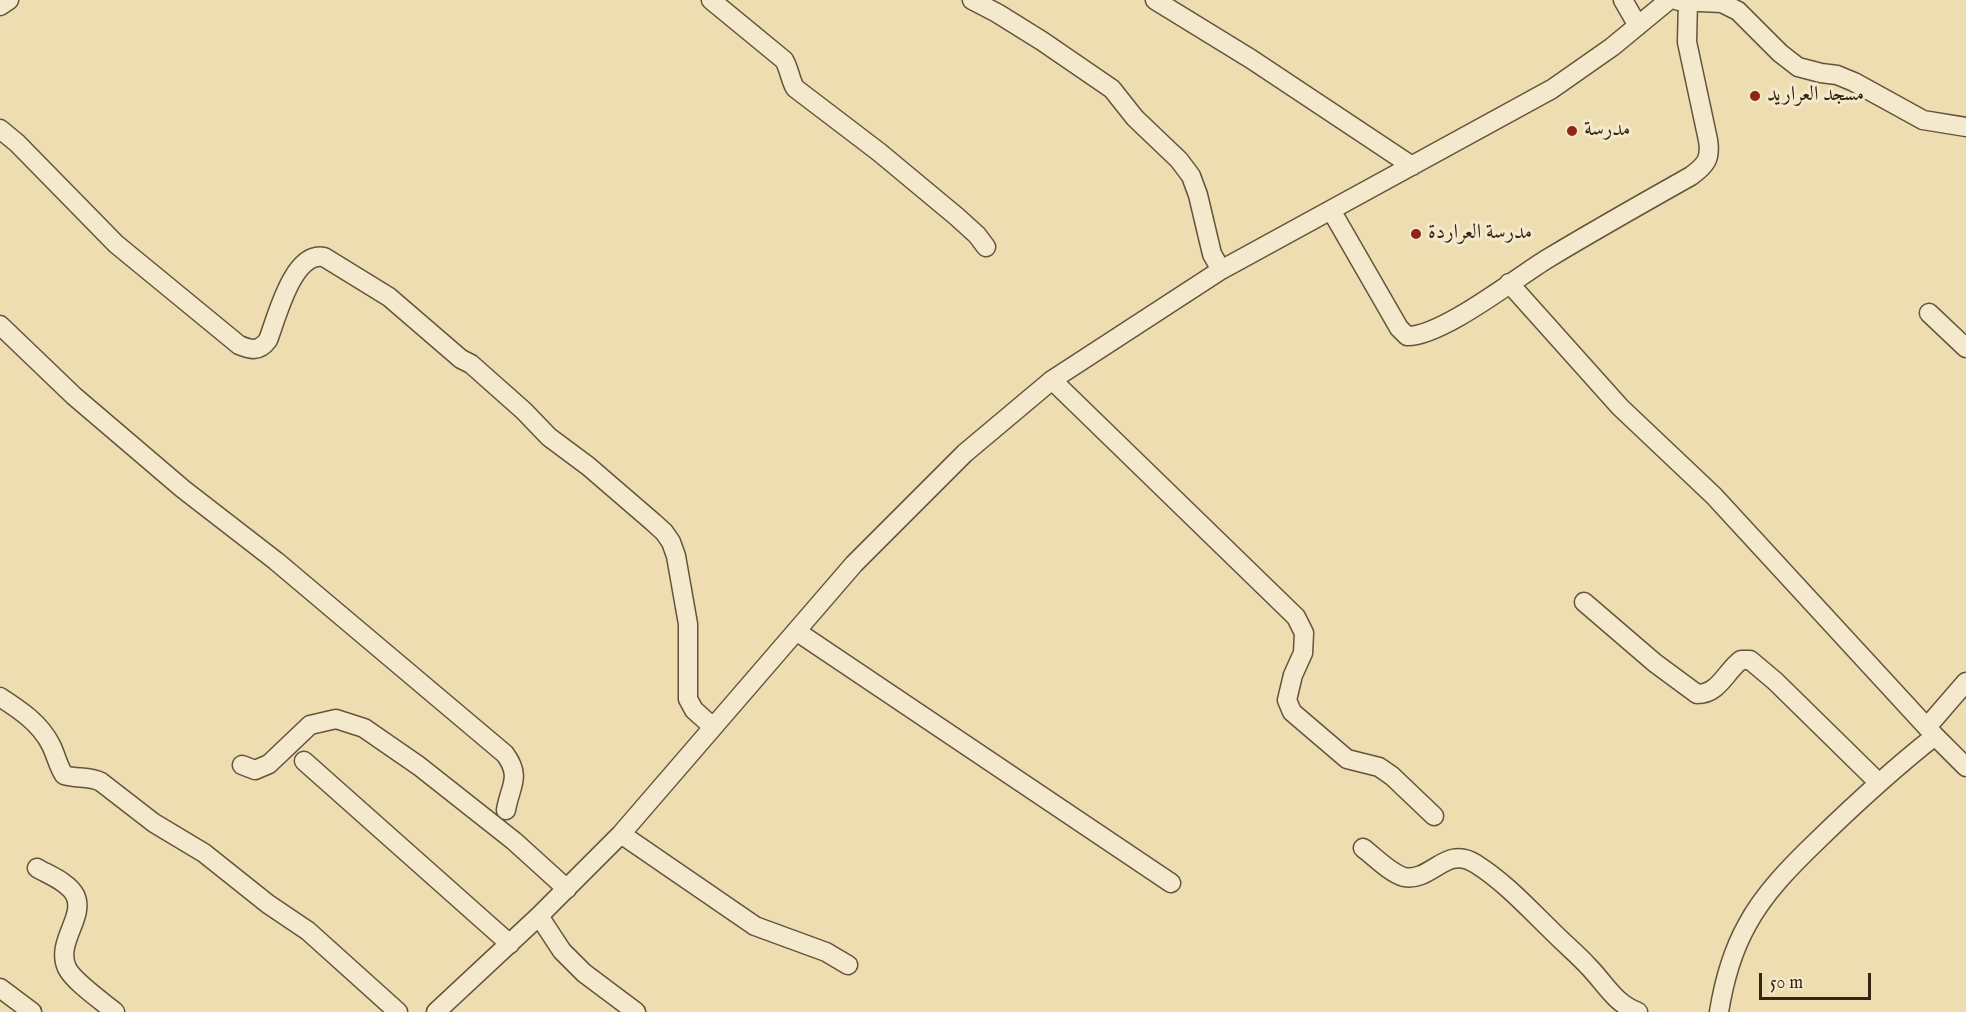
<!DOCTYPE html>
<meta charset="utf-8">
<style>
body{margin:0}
#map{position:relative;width:1966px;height:1012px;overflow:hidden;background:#eeddb0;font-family:"IM FELL English",serif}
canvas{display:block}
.scale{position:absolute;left:1759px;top:973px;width:112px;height:27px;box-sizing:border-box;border:3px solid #352614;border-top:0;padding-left:8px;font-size:18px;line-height:21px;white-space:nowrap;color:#352614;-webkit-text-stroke:4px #f4e9cc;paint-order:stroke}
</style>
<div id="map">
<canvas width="1966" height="1012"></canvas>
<div class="scale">50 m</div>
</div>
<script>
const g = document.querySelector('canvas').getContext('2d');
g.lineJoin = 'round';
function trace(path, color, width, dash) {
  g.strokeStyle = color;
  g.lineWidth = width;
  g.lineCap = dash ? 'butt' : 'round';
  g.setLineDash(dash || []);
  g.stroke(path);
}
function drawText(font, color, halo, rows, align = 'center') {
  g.font = font + ' "IM FELL English",Amiri,serif';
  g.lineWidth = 6;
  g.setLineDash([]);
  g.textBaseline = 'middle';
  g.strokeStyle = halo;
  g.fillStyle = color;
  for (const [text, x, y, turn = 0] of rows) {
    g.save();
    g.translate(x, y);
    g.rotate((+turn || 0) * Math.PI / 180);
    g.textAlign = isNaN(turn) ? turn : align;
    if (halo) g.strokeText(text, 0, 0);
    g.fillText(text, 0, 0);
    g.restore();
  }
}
const minor = new Path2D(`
 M711,0L784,60C789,68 790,79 795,88L879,152L956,216L977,235L986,247
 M972,0L997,13L1042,41L1112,89L1135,118L1179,160L1191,176L1198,195L1212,254L1221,270
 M1155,0L1251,59L1412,166
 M1623,0L1638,26
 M1678,1L1722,3L1738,11L1780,53L1798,67L1821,73L1837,75L1854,82L1923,120L1966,127
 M0,6L9,0
 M0,129L17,143L116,244L239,345C251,350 259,352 268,340C277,317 293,251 324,257L389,297L461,359L471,364L524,411L549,437L588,466L653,522L664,532L671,542L676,556L688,624V699L694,710L713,727
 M1331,210L1399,328L1407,336C1441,337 1516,278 1547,259C1595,230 1643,203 1691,176C1706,165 1711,159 1708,140L1687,42L1688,0
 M1509,283L1620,407L1714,496L1935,736L1966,767
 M1929,313L1966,348
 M0,325L74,396L183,489L276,561L505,754C522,777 510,786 506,810
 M1052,380L1296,617L1304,633L1303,653L1293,675L1287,700L1292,712L1347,759L1379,767L1392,776L1434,816
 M1584,602L1655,663L1697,694C1719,694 1726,671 1741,660H1750L1775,681L1878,782
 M796,631L1171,883
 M0,697C20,710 40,723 51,745C56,755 58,766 64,775C76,779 90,776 101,782L154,823L204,853L268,904L308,931L398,1012
 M1927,727L1966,682
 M304,761L510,944
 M242,765L255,770L269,764L310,725L336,719L364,728L419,766L514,841L567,889
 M621,834L755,926L826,952L848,965
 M1363,848C1375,857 1390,873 1404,877C1432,882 1446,844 1476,864C1506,883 1530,910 1555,934C1566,945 1578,955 1588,966C1605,983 1614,1003 1638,1012
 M37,868C49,875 68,882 75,895C86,917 55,942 67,968C73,981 103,1002 115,1012
 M539,916L562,951L584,973L636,1012
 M0,988L32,1012
 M436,1012L539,916L621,834L854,564L965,453L1052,380L1221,270L1552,89L1612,47L1669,0
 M1719,1012C1724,981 1732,952 1747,925C1764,893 1792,865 1818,840C1856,803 1893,769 1935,736`);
trace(minor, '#63543b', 21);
trace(minor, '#f4e9cc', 18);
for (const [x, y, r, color] of [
 [1755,96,6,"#8f2418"],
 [1572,131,6,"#8f2418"],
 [1416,234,6,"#8f2418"]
]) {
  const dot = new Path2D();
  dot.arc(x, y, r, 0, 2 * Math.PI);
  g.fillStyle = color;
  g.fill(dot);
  trace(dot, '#f4e9cc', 2);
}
drawText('21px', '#352614', '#f4e9cc', [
 ["مسجد العراريد",1767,96],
 ["مدرسة",1584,131],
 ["مدرسة العراردة",1428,234]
], 'left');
</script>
